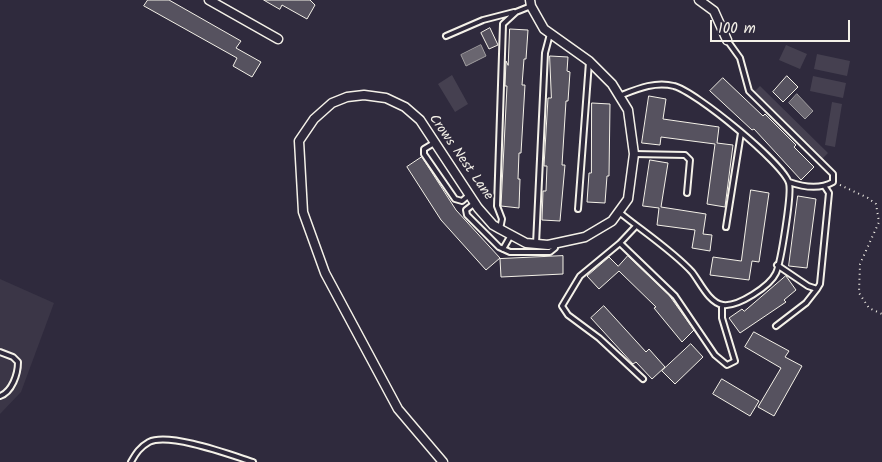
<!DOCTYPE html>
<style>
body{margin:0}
#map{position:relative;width:882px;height:462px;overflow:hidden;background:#2f2a3d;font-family:Kalam,sans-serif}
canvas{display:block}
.scale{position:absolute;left:710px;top:20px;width:140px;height:22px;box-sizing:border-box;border:2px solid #f4f1e8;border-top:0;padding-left:6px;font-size:15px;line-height:18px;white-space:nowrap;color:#f4f1e8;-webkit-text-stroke:4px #2f2a3d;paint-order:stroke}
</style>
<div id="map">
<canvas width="882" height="462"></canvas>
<div class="scale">100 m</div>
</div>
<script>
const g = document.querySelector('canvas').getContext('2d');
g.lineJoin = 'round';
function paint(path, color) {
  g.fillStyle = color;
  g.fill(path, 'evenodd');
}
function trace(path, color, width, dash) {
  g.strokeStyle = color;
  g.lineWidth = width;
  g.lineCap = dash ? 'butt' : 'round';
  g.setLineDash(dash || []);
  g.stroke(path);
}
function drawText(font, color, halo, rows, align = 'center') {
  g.font = font + ' Kalam,sans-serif';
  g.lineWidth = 4;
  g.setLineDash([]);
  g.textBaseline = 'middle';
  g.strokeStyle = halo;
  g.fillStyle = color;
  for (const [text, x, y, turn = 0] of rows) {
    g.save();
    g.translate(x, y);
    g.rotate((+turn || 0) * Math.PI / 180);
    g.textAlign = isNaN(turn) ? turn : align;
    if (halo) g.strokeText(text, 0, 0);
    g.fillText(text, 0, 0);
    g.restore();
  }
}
paint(new Path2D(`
 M0,279L54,303L21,392L0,414Z`), '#3b3647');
paint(new Path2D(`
 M786,45L807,54L800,69L779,60Z
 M817,54L850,61L847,76L814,69Z
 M452,75L468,104L455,112L438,84Z
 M813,76L846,83L843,98L810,91Z
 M760,86L828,153L822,159L754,92Z
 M832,102L842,104L835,147L825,145Z`), '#454050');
const water = new Path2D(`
 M481,45L486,56L466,66L461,55Z
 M797,94L813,111L805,119L789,103Z`);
paint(water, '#6a6670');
trace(water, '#a19ea0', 1);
const building = new Path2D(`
 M148,0H169L241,41L236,48L261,62L252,77L233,66L237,58L144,6Z
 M264,0H310L315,5L307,19L282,5L280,9Z
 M490,28L498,45L489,49L481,33Z
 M510,29L528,30L526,59H524L522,85H525L521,153H519L518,179H520L519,208L501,206L507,86H505L506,61L508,65Z
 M550,56L568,57L567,71L570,72L568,101H566L562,165H565L560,221L542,220L543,191H546L547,166H544L548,98H551Z
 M787,76L798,87L783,102L773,92Z
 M723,78L763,116L765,114L796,145L794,147L814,167L801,180L754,129L752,130L710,91Z
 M649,96L666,99L663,119L719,127L717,143L733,145L725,207L707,204L715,144L661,137L660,145L642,143Z
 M592,103L610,104L609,176H607L605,203L587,202L589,173H591Z
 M422,157L456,210L500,258L486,270L441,220L407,167Z
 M650,160L668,163L661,207L706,214L703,234L712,235L710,251L692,248L695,230L657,225L659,208L643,206Z
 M751,190L769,193L759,262L752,261L749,280L710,275L713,257L741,261Z
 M798,196L816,199L807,268L789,266Z
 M563,256V274L501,277L500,259Z
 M628,256L669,295L694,330L682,342L654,308L656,307L619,271L599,289L587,276L609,257L618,266Z
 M786,276L796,290L784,300L786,302L740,333L729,318L742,309L744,311Z
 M604,306L646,352L649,349L665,367L652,379L636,362L633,364L591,318Z
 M754,332L789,351L785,357L802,366L774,416L758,407L781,368L745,347Z
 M691,344L703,357L675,384L662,371Z
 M722,379L759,401L750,416L713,394Z`);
paint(building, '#56525f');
trace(building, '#f4f1e8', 1);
const service = new Path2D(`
 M446,36L483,20L514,12
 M727,40L740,58L749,91L833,174V182C819,190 803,187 789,182
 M434,143L424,149V154L455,199L462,201L469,195
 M634,154L685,155L690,160L687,193
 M475,203L466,210L467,215L499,247L510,252H550L555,248V243
 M578,209L589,62
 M619,212C641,230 673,251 692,272C700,282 709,303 723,305C738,307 770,286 776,273C781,262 792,193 789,183C783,163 695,91 674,86C655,81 637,89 619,96
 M636,226L620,243L675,296L715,355L727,365L735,361L722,318V305
 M726,227L741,133
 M500,229L502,219L497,206L503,24L516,12L531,6
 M620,243L580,276L562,306L568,315L599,338L643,379
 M536,244L545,53L550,34
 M503,249L511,235
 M777,265L808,286L817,289L820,284L829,193L825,187
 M776,326L806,303L817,289
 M0,352L13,357L18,362C18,374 12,392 0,396
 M131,462C136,453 140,447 149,442C169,432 231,455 253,462`);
const minor = new Path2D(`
 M209,0L278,39
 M699,0L714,11L727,40
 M443,462L398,409L325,273L303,212L299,141L314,119L332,103L347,97L364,95L386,98L405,107L420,120L478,208L493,225L500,229L526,243L548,245L585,237L612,221L628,199L634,154L628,110L612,84L589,61L544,29L531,6L530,0`);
trace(service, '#f4f1e8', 8);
trace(minor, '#f4f1e8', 11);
trace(new Path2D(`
 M840,185L868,198L876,204L879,222L860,264L859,293L869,308L882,314`), '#f4f1e8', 2, [1, 4]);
trace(service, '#2f2a3d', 4);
trace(minor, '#2f2a3d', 8);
drawText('14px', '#f4f1e8', '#2f2a3d', [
 ["Crows Nest Lane",460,158,55]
]);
</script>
